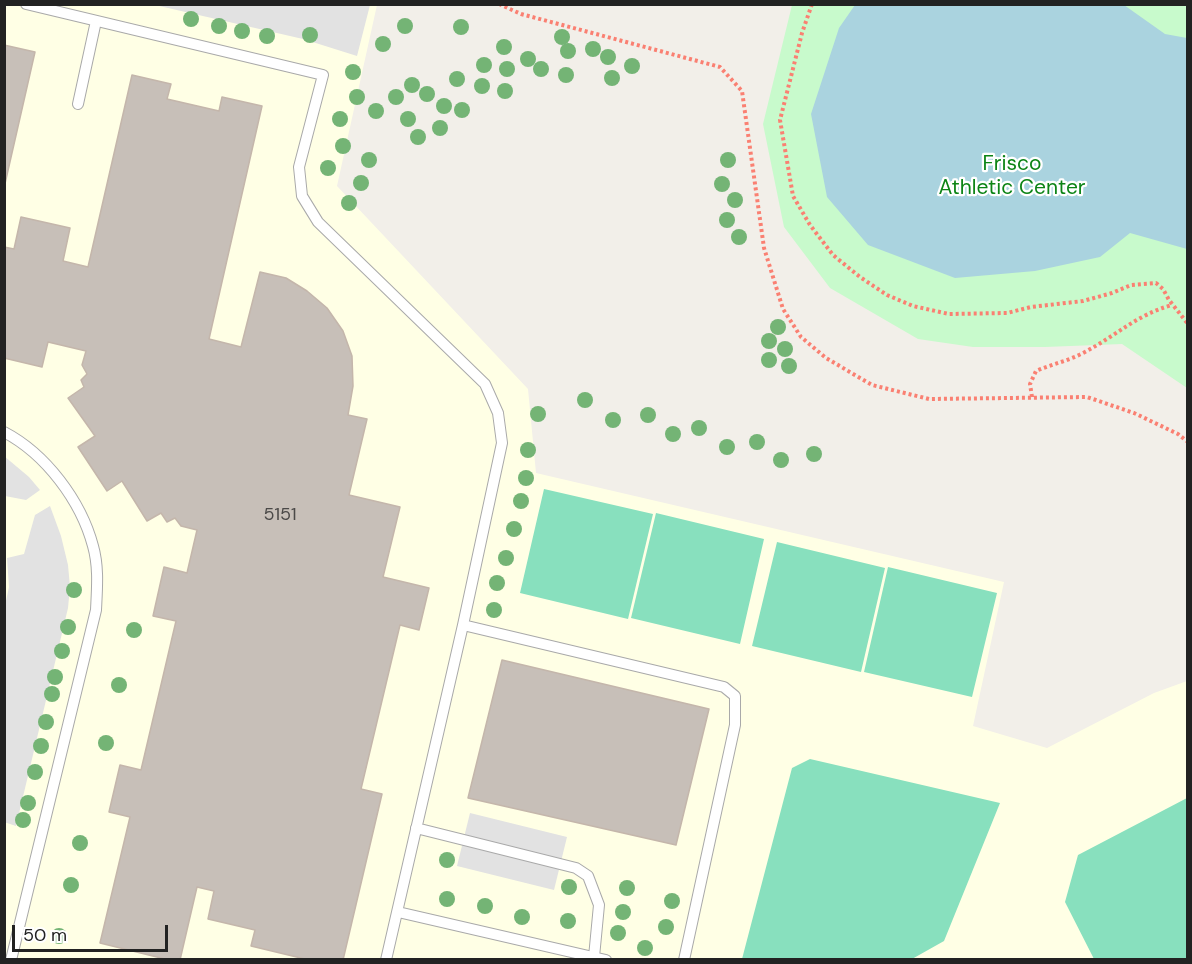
<!DOCTYPE html>
<style>
body{margin:0}
#map{position:relative;width:1192px;height:964px;overflow:hidden;background:#f2efe9;font-family:"DM Sans",sans-serif}
canvas{display:block}
.frame{position:absolute;inset:0;border:6px solid #222;pointer-events:none}
.scale{position:absolute;left:12px;top:925px;width:156px;height:27px;box-sizing:border-box;border:3px solid #222;border-top:0;padding-left:8px;font-size:18px;line-height:21px;white-space:nowrap;color:#222;-webkit-text-stroke:4px #fff;paint-order:stroke}
</style>
<div id="map">
<canvas width="1192" height="964"></canvas>
<div class="frame"></div>
<div class="scale">50 m</div>
</div>
<script>
const g = document.querySelector('canvas').getContext('2d');
g.lineJoin = 'round';
function paint(path, color) {
  g.fillStyle = color;
  g.fill(path, 'evenodd');
}
function trace(path, color, width, dash) {
  g.strokeStyle = color;
  g.lineWidth = width;
  g.lineCap = dash ? 'butt' : 'round';
  g.setLineDash(dash || []);
  g.stroke(path);
}
function drawText(font, color, halo, rows, align = 'center') {
  g.font = font + ' "DM Sans",sans-serif';
  g.lineWidth = 4.5;
  g.setLineDash([]);
  g.textBaseline = 'middle';
  g.strokeStyle = halo;
  g.fillStyle = color;
  for (const [text, x, y, turn = 0] of rows) {
    g.save();
    g.translate(x, y);
    g.rotate((+turn || 0) * Math.PI / 180);
    g.textAlign = isNaN(turn) ? turn : align;
    if (halo) g.strokeText(text, 0, 0);
    g.fillText(text, 0, 0);
    g.restore();
  }
}
paint(new Path2D(`
 M5,5H377L337,186L528,389L536,473L1004,582L973,726L1047,748L1154,693L1187,681V959L5,960Z`), '#ffffe5');
paint(new Path2D(`
 M792,5H1187V388L1122,344L1045,347H973L918,339L830,288L784,227L763,124Z`), '#c8facc');
paint(new Path2D(`
 M544,489L653,514L628,619L520,593Z
 M656,513L764,539L740,644L631,618Z
 M777,542L885,568L861,672L752,646Z
 M888,567L997,593L972,697L864,672Z
 M810,759L1000,803L944,941L912,959H742L792,768Z
 M1187,798V959H1094L1065,902L1078,855Z`), '#88e0be');
paint(new Path2D(`
 M155,5H370L357,56L303,39Z
 M4,456L29,477L40,490L26,500L5,496Z
 M50,506L61,536L68,565L70,587L68,608L16,826L4,822V610L9,587L7,558L24,554L35,515Z
 M470,813L567,837L554,890L457,866Z`), '#e2e2e2');
paint(new Path2D(`
 M855,5H1124L1165,34L1187,38V249L1130,233L1100,257L1035,271L955,278L868,245L827,197L811,114L839,28Z`), '#aad3df');
const building = new Path2D(`
 M4,45L35,52L4,188Z
 M132,75L171,84L167,99L219,111L222,97L262,106L209,339L241,347L260,272L286,278L307,291L327,308L343,331L352,356L353,386L348,415L367,419L349,495L400,507L383,577L429,588L419,630L400,625L361,789L382,794L343,960H309L251,946L255,930L208,919L214,891L197,887L180,960H169L100,943L130,817L109,812L120,765L141,770L176,621L153,616L164,567L187,573L197,530L181,526L175,518L167,522L161,513L147,521L122,481L107,491L78,447L95,436L68,398L84,387L81,380L87,374L82,365L86,351L48,342L42,367L4,358V247L14,249L21,217L70,228L63,261L88,267Z
 M502,660L709,709L676,845L468,798Z`);
paint(building, '#c7bfb8');
trace(building, '#c4b6ab', 1.5);
const lane = new Path2D(`
 M26,4L323,75L299,167L302,196L318,222L485,384L498,413L502,443L463,625L386,960
 M78,104L96,21
 M4,432C46,454 81,501 93,546C99,567 97,589 96,610L11,960
 M463,625L724,687L735,696V725L684,960
 M416,828L576,868L588,876L599,905L594,957
 M398,912L606,960`);
trace(lane, '#a9a9a9', 12);
trace(new Path2D(`
 M499,4L521,14L720,67L742,91L764,248L783,309L801,337L826,358L872,385L929,399L1087,397L1134,413L1178,434L1188,442
 M812,4L802,33L780,120L793,196L810,225L833,255L860,277L887,295L913,306L949,314L1007,313L1031,307L1083,301L1112,293L1131,285L1156,283L1163,289L1169,300L1188,324
 M1032,397L1030,384L1036,371C1052,364 1068,361 1083,353C1116,336 1136,315 1172,305`), '#fa8072', 4, [3, 3]);
trace(lane, '#fff', 10);
g.fillStyle = '#74b475';
for (const [x, y] of [
 [191,19],
 [219,26],
 [405,26],
 [461,27],
 [242,31],
 [310,35],
 [267,36],
 [562,37],
 [383,44],
 [504,47],
 [593,49],
 [568,51],
 [608,57],
 [528,59],
 [484,65],
 [632,66],
 [507,69],
 [541,69],
 [353,72],
 [566,75],
 [612,78],
 [457,79],
 [412,85],
 [482,86],
 [505,91],
 [427,94],
 [357,97],
 [396,97],
 [444,106],
 [462,110],
 [376,111],
 [340,119],
 [408,119],
 [440,128],
 [418,137],
 [343,146],
 [369,160],
 [728,160],
 [328,168],
 [361,183],
 [722,184],
 [735,200],
 [349,203],
 [727,220],
 [739,237],
 [778,327],
 [769,341],
 [785,349],
 [769,360],
 [789,366],
 [585,400],
 [538,414],
 [648,415],
 [613,420],
 [699,428],
 [673,434],
 [757,442],
 [727,447],
 [528,450],
 [814,454],
 [781,460],
 [526,478],
 [521,501],
 [514,529],
 [506,558],
 [497,583],
 [74,590],
 [494,610],
 [68,627],
 [134,630],
 [62,651],
 [55,677],
 [119,685],
 [52,694],
 [46,722],
 [106,743],
 [41,746],
 [35,772],
 [28,803],
 [23,820],
 [80,843],
 [447,860],
 [71,885],
 [569,887],
 [627,888],
 [447,899],
 [672,901],
 [485,906],
 [623,912],
 [522,917],
 [568,921],
 [666,927],
 [618,933],
 [59,936],
 [645,948]
]) {
  g.beginPath();
  g.arc(x, y, 8, 0, 2 * Math.PI);
  g.fill();
}
drawText('18px', '#4b4948', null, [
 ["5151",280,515]
]);
drawText('21px', '#0c8416', '#fff', [
 ["Frisco",1012,164],
 ["Athletic Center",1012,188]
]);
</script>
